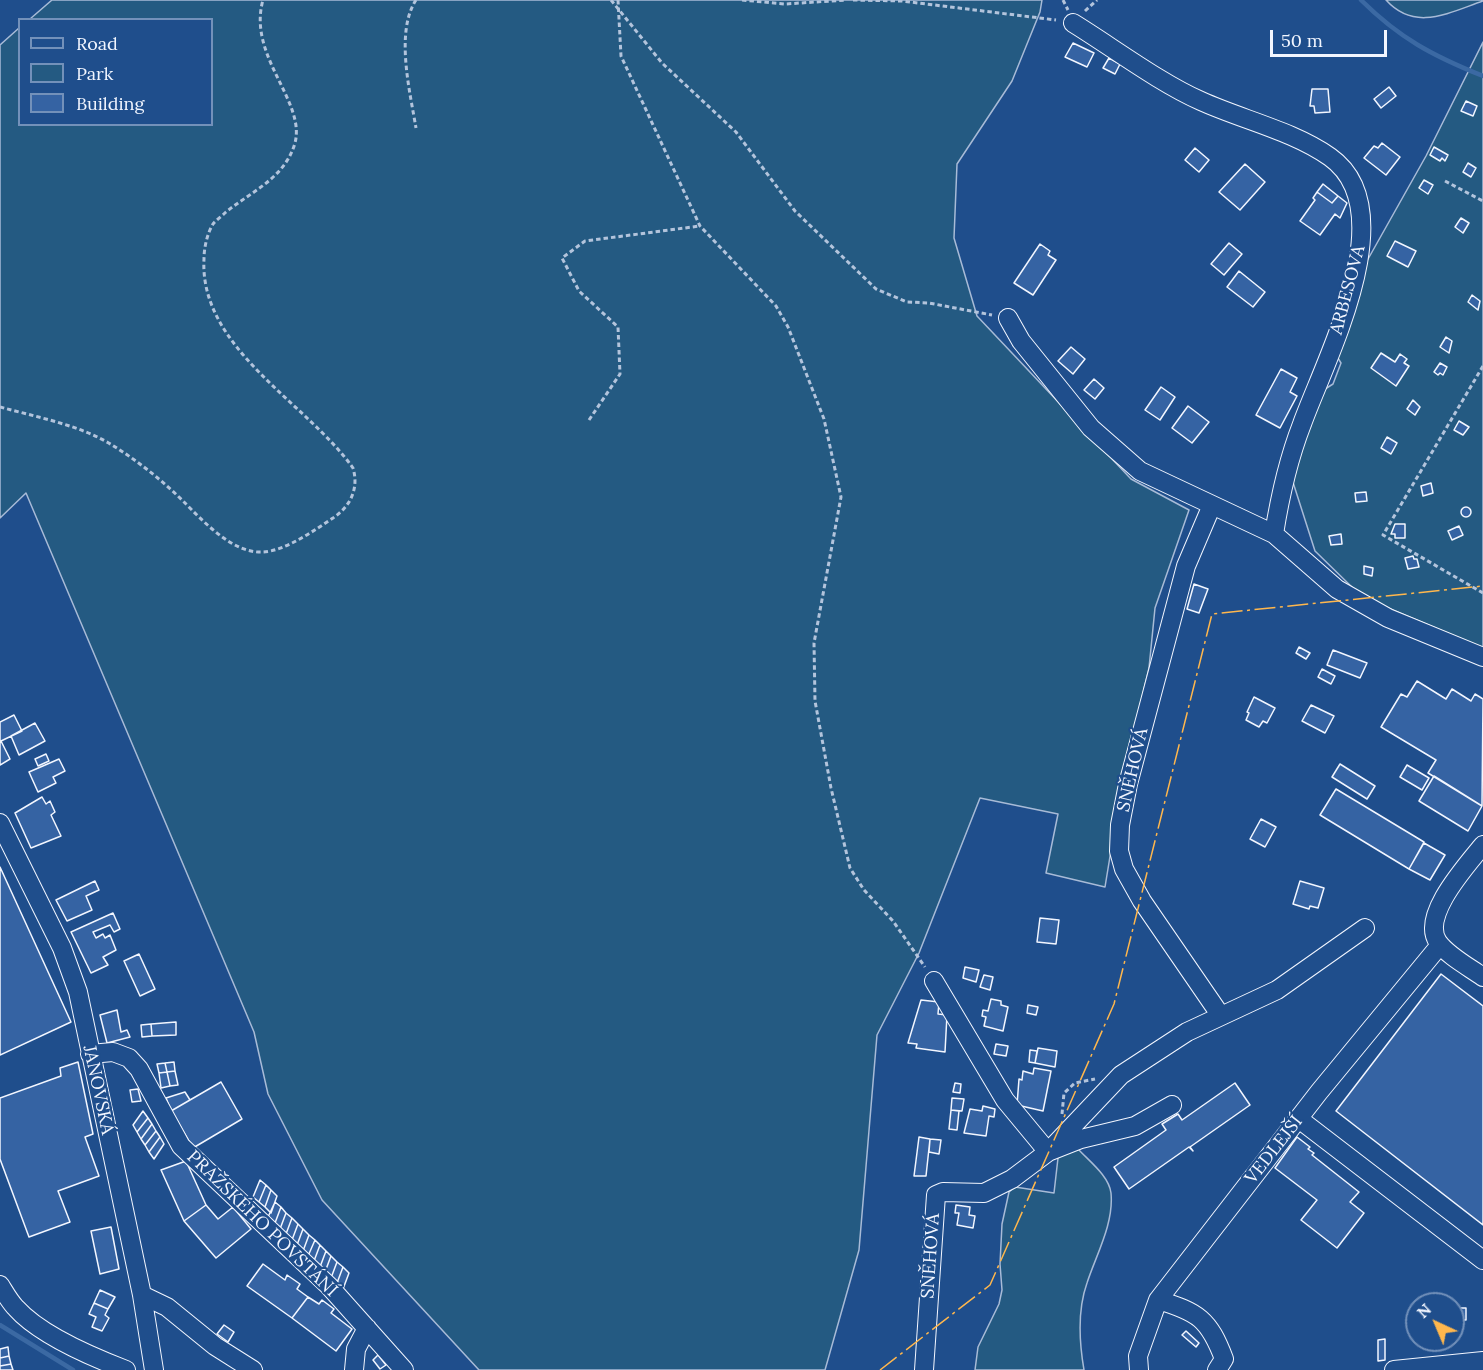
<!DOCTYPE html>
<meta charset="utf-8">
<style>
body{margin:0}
#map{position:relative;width:1483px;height:1370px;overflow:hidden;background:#1f4e8c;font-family:Lora,serif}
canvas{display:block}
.legend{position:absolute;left:18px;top:18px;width:195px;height:108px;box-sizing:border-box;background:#1f4e8c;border:2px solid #7391ba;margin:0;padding:8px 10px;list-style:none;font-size:18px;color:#f2f6ff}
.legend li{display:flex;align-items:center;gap:12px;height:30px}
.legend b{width:30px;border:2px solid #7391ba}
.north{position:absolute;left:1405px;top:1292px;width:60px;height:60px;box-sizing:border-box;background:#1f4e8c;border:2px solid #7391ba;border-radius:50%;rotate:316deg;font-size:16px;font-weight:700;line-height:24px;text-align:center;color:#f2f6ff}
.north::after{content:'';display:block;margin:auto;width:21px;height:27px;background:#ffb74d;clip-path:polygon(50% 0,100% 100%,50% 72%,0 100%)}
.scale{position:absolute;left:1270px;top:30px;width:117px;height:27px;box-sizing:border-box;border:3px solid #f2f6ff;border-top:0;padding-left:8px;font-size:18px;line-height:21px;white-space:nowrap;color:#f2f6ff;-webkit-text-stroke:4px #1f4e8c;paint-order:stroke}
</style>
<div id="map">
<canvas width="1483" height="1370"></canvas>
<ul class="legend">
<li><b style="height:8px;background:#1f4e8c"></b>Road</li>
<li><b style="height:16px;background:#245a82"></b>Park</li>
<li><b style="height:16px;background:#3563a3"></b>Building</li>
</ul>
<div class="north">N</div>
<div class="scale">50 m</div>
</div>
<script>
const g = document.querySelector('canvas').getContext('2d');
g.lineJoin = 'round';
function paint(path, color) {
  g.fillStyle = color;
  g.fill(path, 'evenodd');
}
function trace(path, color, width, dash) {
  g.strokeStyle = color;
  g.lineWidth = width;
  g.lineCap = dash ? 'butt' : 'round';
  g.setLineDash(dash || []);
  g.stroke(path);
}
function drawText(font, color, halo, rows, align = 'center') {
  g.font = font + ' Lora,serif';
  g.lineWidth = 4.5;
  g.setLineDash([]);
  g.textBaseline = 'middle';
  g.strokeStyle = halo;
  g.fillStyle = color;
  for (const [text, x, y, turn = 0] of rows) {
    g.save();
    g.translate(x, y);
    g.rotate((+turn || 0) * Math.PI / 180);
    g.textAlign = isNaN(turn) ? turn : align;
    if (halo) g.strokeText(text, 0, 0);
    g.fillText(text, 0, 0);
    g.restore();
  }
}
const green = new Path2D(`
 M52,0H1042L1040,12L1012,81L957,164L954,238L977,316L1131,479L1189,510L1155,608L1149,668L1123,777L1105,887L1046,873L1058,814L980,798L919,953L877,1035L859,1250L825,1370H479L322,1200L268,1094L254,1032L26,493L0,518V45L19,28L20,124H212V20L30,19Z
 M1386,0H1483V1C1448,13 1415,32 1386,0Z
 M1483,42V648L1381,605L1356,591L1315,551L1291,476L1322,391L1333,384L1341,363L1336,355L1363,268L1426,156Z
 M1065,1149H1078C1089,1161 1109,1176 1111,1193C1114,1224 1096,1255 1087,1283C1077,1311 1079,1341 1084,1370H975L978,1347L999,1304L1002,1290L1000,1264L1002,1224L1009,1192L1015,1187L1054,1193L1058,1158Z`);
paint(green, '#245a82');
trace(green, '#a8bbd7', 1.5);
trace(new Path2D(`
 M1361,0C1399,38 1433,56 1483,76
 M0,1325L73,1370`), '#3b69a3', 4.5);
const building = new Path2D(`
 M1073,43L1094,53L1087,67L1065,57Z
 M1109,58L1120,64L1115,74L1103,68Z
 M1389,87L1396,96L1381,108L1374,99Z
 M1312,89H1328L1330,112L1315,113L1314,106H1310Z
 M1466,101L1477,106L1473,116L1461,111Z
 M1382,143L1400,157L1386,175L1364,158L1374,146L1378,148Z
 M1434,147L1448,155L1445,161L1442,158L1440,161L1430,155Z
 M1195,148L1209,160L1199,172L1185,160Z
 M1468,163L1476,168L1471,177L1463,172Z
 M1245,164L1265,182L1240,210L1219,192Z
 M1424,180L1433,185L1428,194L1419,188Z
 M1323,184L1338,196L1332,203L1317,192Z
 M1317,192L1332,203L1338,196L1347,203L1340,218L1335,214L1320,235L1300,221L1315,200L1313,198Z
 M1461,218L1469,223L1463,233L1455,227Z
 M1395,241L1416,251L1408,267L1387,256Z
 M1229,243L1242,254L1224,275L1211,264Z
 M1040,244L1050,251L1048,255L1056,260L1033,295L1014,283Z
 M1239,271L1265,292L1253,307L1227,287Z
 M1472,295L1480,301L1478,310L1468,302Z
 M1446,337L1452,341L1449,353L1440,347Z
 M1071,347L1085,359L1073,374L1058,361Z
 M1381,353L1395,362L1400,354L1407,359L1404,363L1409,366L1396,386L1371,368Z
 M1440,363L1447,367L1443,375L1440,373L1438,375L1434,372Z
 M1281,369L1297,378L1290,392L1297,396L1280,428L1256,415Z
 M1094,379L1104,388L1095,399L1084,390Z
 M1161,387L1175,397L1160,420L1145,410Z
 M1413,400L1420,407L1415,415L1407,409Z
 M1188,406L1209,422L1192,443L1172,428Z
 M1459,421L1469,427L1463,435L1454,430Z
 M1387,437L1397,443L1391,454L1381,448Z
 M1431,483L1433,493L1423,496L1421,486Z
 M1366,492L1367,501L1356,502L1355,493Z
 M1461 512a5 5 0 1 1 10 0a5 5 0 1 1-10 0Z
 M1395,524H1405V538H1395V534H1391Z
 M1459,526L1463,535L1452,540L1448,531Z
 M1341,534L1342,544L1331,545L1329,536Z
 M1413,556L1414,559H1417L1419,567L1408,569L1405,558Z
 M1364,566L1373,568L1372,576L1364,574Z
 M1194,584L1208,589L1199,613L1187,609Z
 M1299,647L1310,653L1306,659L1296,653Z
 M1333,650L1367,663L1360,678L1327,665Z
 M1322,669L1335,676L1331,684L1318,677Z
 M1417,681L1446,699L1452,689L1471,701L1475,694L1483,699L1482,806L1428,773L1436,760L1381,727L1401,694L1407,697Z
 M1254,697L1275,708L1267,723L1263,721L1259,727L1246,720L1249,713L1247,712Z
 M1311,705L1334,716L1325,733L1302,721Z
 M14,715L22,731L1,741L10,759L0,765V722Z
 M35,723L45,741L19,755L11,736Z
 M46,754L49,761L38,766L35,759Z
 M59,759L65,771L53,777L56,783L38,792L29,772Z
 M1340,764L1375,786L1367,799L1332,777Z
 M1407,765L1429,778L1422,790L1400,777Z
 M1434,776L1482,806L1468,831L1419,801Z
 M1336,789L1424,842L1409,869L1320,815Z
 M42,797L46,804L50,801L55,812L51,815L61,836L31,848L15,813Z
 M1261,819L1276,827L1265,847L1250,839Z
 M1424,843L1445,855L1430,880L1409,869Z
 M0,867L71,1022L0,1055Z
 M95,881L99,890L86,896L92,910L67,921L56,900Z
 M1300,881L1324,888L1318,908L1310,906L1309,909L1293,904Z
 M113,913L120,929L114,932L110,925L93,932L96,938L103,934L105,938L110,935L116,950L103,957L108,965L91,973L71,932Z
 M1040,918L1059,920L1056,944L1037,942Z
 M139,954L155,989L140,996L124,961Z
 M965,967L979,970L976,982L963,978Z
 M1441,974L1483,1006V1225L1336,1111Z
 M984,975L993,977L990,990L980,987Z
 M991,999L1001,1001V1005L1008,1007L1003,1031L984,1026L986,1017L982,1016L983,1010L988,1011Z
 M921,1000L939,1002L938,1014L947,1015L945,1052L916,1048L917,1044L908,1043Z
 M1028,1005L1038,1007L1036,1015L1027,1013Z
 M117,1010L121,1032L127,1030L130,1037L107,1043L100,1015Z
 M176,1022V1035L152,1036L151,1024Z
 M151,1024L152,1036L142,1037L141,1025Z
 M996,1044L1008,1046L1006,1056L994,1054Z
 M1038,1048L1057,1051L1055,1067L1035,1063Z
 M1030,1050L1037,1051L1035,1063L1029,1062Z
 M78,1062L93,1134L85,1137L99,1176L58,1191L70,1222L29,1237L0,1159V1098L61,1076L60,1068Z
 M174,1062L175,1071L167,1072L165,1063Z
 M165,1063L167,1072L159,1073L157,1064Z
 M1034,1068L1051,1071L1043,1111L1017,1105L1019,1079L1022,1080L1023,1071L1033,1074Z
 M175,1071L178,1085L170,1086L167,1072Z
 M167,1072L170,1086L161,1088L159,1073Z
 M221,1082L242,1119L193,1148L171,1111Z
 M955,1083L961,1084L960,1093L953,1092Z
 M1235,1083L1250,1105L1190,1147L1193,1151L1189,1147L1129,1189L1114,1167L1166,1130L1162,1124L1178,1114L1182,1120Z
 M138,1089L141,1101L132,1102L130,1090Z
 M185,1092L190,1100L171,1111L166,1098Z
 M952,1098L964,1099L962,1111L951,1110Z
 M983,1106L995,1109L994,1117L989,1116L986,1136L964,1133L970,1109L982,1111Z
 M951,1110L959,1111L957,1130L949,1129Z
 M143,1111L148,1118L137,1132L133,1125Z
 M148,1118L152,1124L141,1139L137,1132Z
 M152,1124L156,1131L145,1145L141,1139Z
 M156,1131L160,1137L149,1152L145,1145Z
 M160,1137L164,1144L154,1159L149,1152Z
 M919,1137L930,1139L926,1176H914Z
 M1297,1137L1310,1147L1308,1149L1314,1153L1312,1155L1359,1192L1350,1202L1364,1213L1337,1248L1301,1220L1317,1200L1275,1168Z
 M930,1139L941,1140L939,1154L929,1152Z
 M186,1161L206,1205L184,1221L161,1170Z
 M260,1180L266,1185L259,1202L253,1197Z
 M266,1185L271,1190L265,1207L259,1202Z
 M271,1190L277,1196L271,1213L265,1207Z
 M275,1202L281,1207L275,1223L268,1217Z
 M206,1205L218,1219L233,1207L251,1229L216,1258L184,1221Z
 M956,1205L970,1207L969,1215L975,1216L973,1228L957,1225L959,1213H955Z
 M281,1207L286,1213L280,1229L275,1223Z
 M286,1213L292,1218L286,1234L280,1229Z
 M292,1218L298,1224L292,1240L286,1234Z
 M298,1224L303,1229L297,1245L292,1240Z
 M111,1227L119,1269L100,1274L91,1231Z
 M303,1229L309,1235L303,1251L297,1245Z
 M309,1235L315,1240L308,1256L303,1251Z
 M315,1240L320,1245L314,1261L308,1256Z
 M320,1245L326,1251L320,1267L314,1261Z
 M326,1251L331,1256L325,1272L320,1267Z
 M331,1256L337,1262L331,1278L325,1272Z
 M337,1262L343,1267L337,1283L331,1278Z
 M263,1264L285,1280L287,1275L300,1284L297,1289L308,1297L292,1318L247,1286Z
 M343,1267L349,1273L343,1289L337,1283Z
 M100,1290L115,1297L108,1309L94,1303Z
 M308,1297L319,1304L322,1300L334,1309L331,1313L352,1329L336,1351L292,1318Z
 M94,1303L108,1309L105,1315L109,1318L102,1331L92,1327L96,1317L89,1314Z
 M1454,1308H1466V1320H1454Z
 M224,1325L234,1332L228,1342L217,1334Z
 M1186,1331L1199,1343L1196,1347L1182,1335Z
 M1385,1339V1360L1378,1361V1340Z
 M8,1347L9,1356L0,1358V1349Z
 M378,1355L386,1365L380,1369L373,1360Z
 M9,1356L11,1364L0,1366V1358Z
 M11,1364L13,1370H0V1366Z`);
paint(building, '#3563a3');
trace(building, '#f2f6ff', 1.5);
const minor = new Path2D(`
 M1073,23C1112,47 1160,83 1201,101C1243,120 1293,131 1330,157C1405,210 1325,360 1302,424C1288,460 1280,496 1274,534
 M1008,318L1021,341L1091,428L1140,471L1274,534L1337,589L1388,618L1483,657
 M1212,505L1186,566L1128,784L1120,825L1119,851L1124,869L1142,901L1221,1016
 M0,823L62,948L78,992L142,1295L154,1370
 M1483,845C1467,865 1420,916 1438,942C1448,956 1469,967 1483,977
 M934,981L1005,1100L1048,1152L1081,1139L1135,1126L1172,1105
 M90,1054L113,1052L129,1058L139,1069L181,1146L329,1286L404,1370
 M1299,1119L1483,1260
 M0,1285C5,1293 10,1302 16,1308C40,1335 92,1357 126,1370
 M142,1295L167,1307L215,1346L253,1370
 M1158,1300C1198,1312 1209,1319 1224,1359L1217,1370
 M354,1370L356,1349L367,1328
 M924,1370L936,1195L943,1192L984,1193L1012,1179L1048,1152L1121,1075L1187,1032L1277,990L1365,928
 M1139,1370L1138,1356L1158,1300L1319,1092L1440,945
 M1394,1370L1483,1361`);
trace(minor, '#f2f6ff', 20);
trace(new Path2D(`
 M416,0C395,32 410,92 416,128
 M611,0L662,63L736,132L795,211L876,289L907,302L929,303L992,315
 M618,0L621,56L700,226L776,306L788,327L824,419L841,497L814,643L815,701L831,788L850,868L864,890L893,921L925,967
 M742,0L785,4L846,0
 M853,0L902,1L1056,20
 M1063,0L1068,10
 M1085,11L1097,0
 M1445,181L1483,201
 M1483,366L1383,535L1483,593
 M0,407C36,417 80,425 112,445C138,461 163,481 184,502C203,521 233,554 263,552C285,551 315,530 333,518C351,506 359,488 353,468C307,403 199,348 204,259C204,248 207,234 213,224C216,220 222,216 226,212C252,191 285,178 295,143C306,101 247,56 263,0
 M589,420L620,374L618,327L579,291L562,258L585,241L700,226
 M1062,1114L1064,1093L1075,1083L1095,1079`), '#b3c4dc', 3, [4.5, 3]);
trace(minor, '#1f4e8c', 18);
trace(new Path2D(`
 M880,1370L990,1285L1114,1004L1212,614L1483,586`), '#ffb74d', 1.5, [21, 4.5, 3, 4.5]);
drawText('18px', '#f2f6ff', '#1f4e8c', [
 ["ARBESOVA",1348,290,-75],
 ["SNĚHOVÁ",1133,770,-77],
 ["JANOVSKÁ",98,1090,78],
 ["VEDLEJŠÍ",1274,1150,-52],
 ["PRAŽSKÉHO POVSTÁNÍ",262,1224,44],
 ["SNĚHOVÁ",931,1256,-86]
]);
</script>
